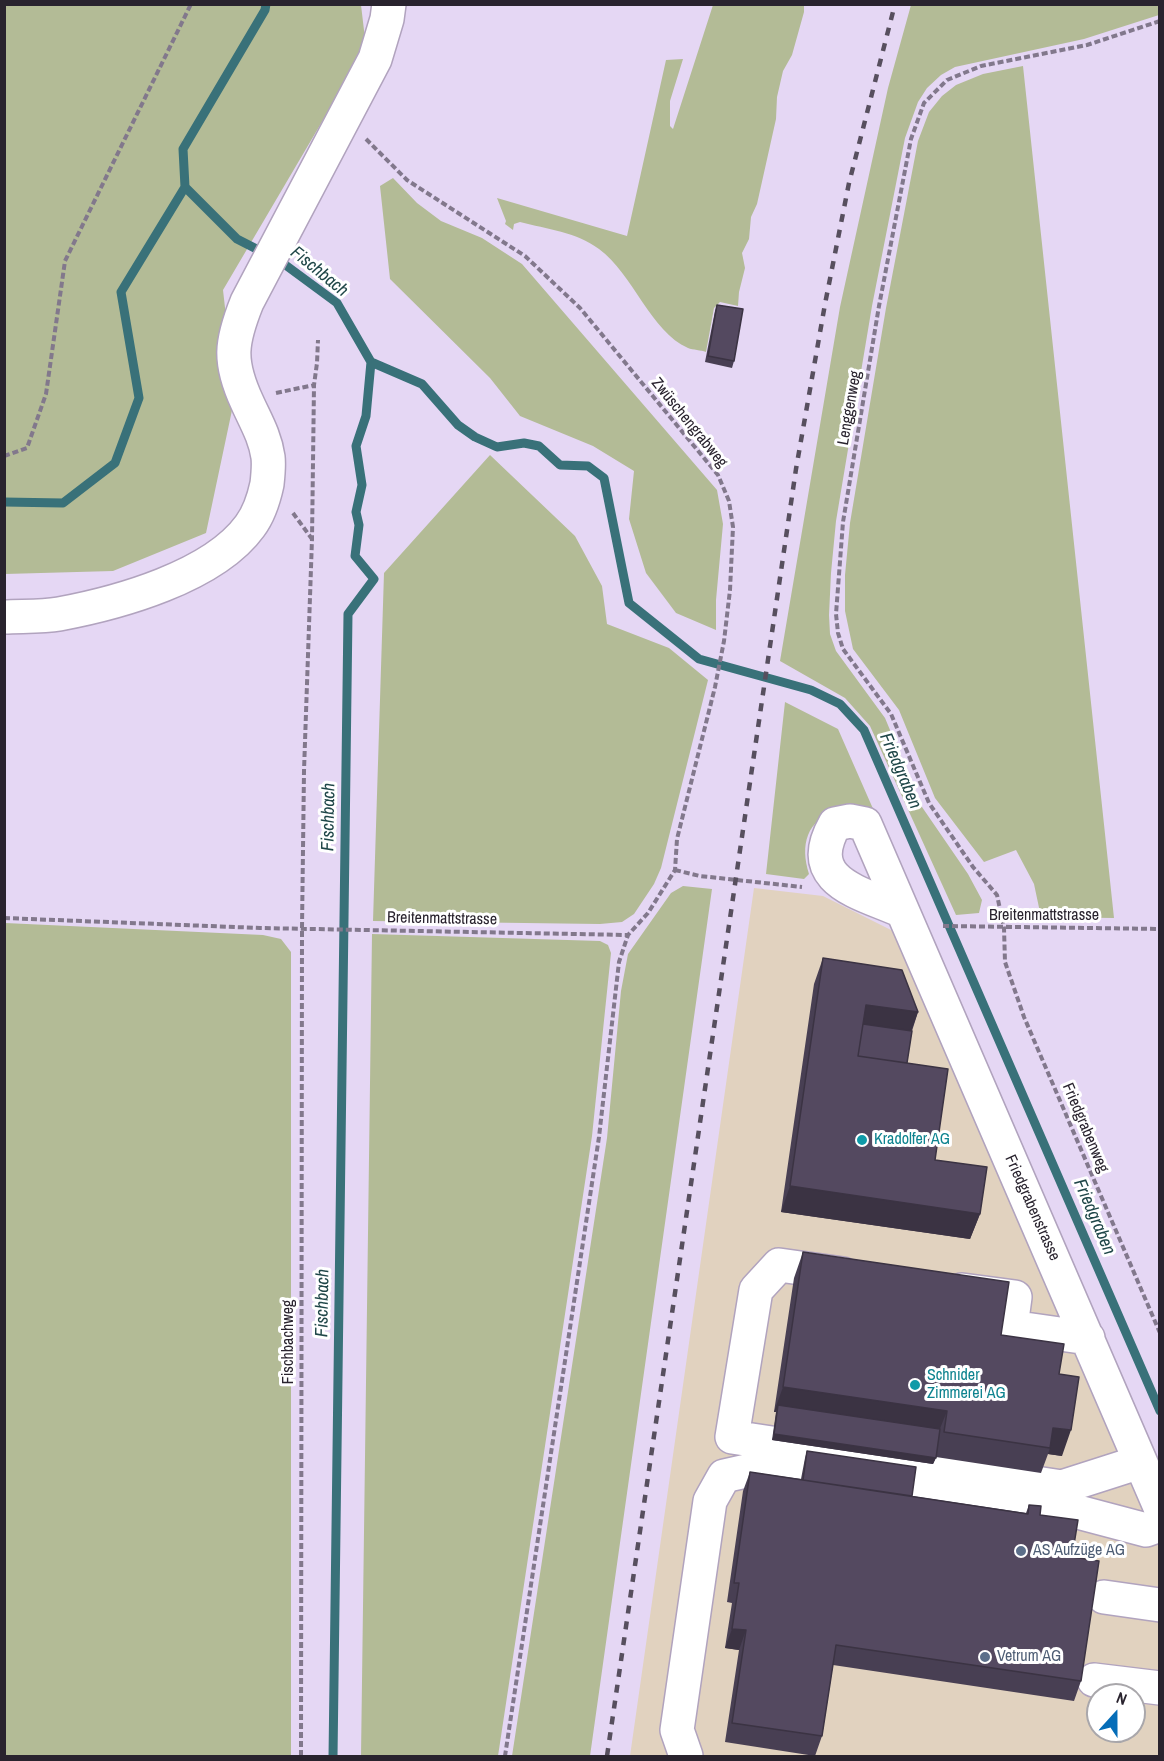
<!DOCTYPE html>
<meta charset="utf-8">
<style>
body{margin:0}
#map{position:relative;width:1164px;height:1761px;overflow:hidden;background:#e5d7f4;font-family:"Archivo Narrow",sans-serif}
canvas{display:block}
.frame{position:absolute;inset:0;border:6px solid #29232e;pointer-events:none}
.north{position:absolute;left:1086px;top:1683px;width:60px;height:60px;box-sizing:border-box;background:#fff;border:2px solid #a9a7ab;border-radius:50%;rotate:21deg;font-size:16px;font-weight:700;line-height:24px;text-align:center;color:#29232e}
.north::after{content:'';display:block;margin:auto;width:21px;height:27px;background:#056db8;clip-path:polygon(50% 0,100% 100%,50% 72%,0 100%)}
</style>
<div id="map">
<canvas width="1164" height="1761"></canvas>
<div class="frame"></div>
<div class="north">N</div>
</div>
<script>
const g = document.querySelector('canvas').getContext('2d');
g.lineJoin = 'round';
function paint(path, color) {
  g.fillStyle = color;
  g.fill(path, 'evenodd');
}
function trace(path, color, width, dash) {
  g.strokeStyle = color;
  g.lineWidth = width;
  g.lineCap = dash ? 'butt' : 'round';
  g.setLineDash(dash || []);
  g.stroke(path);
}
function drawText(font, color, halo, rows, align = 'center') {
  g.font = font + ' "Archivo Narrow",sans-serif';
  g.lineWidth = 6;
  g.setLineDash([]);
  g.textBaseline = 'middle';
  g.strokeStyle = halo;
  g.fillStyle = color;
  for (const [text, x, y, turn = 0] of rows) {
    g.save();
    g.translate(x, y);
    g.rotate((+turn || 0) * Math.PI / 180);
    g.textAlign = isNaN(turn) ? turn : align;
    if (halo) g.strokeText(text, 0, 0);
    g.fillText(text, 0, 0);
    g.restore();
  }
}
paint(new Path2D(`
 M754,888L823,896L897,933L1159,1539V1756H630ZM1098,1695H1134V1731H1098Z`), '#e1d2bf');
paint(new Path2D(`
 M4,5H361L366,47L223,290L235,396L206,533L113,571L5,574Z
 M713,5H804V12L792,55L783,71L777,97L776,119L757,204L751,217L749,239L742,253L745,268L739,292L738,306L720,302L714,308L706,352C701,350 693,350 688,348C651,332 633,274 599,249C576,232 547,229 520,222L514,224L513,230L505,224L506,221L497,198L627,236L666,60L683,59L670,101V126L673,129Z
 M911,5H1160L1159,15L1084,39L955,67L941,75L927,88L918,102L905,138L872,306L836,521L831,573L829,615L830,634L836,651L885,718L922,807L968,874L982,900L979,913L956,915L870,726L845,698L780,661L840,307L888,88Z
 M1023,66L1114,918L1041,917L1034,884L1016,850L984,862L935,798L899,710L853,649L845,611V575L850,523L886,308L918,141L929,112L942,96L956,85L983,74Z
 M393,178L417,203L441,221L482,238L522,264L717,490L723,524L716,600V630L676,613L646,573L629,519L634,471L593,446L520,416L490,378L390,279L380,186Z
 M490,455L575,536L602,586L607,624L669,648L708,680L661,868L654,884L634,914L622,922L600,924L373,921L384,573Z
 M785,702L838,729L874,811C861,804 851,805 838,810C806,820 800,845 809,874L804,879L766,874Z
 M683,886L712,889L590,1756H512L607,1138L621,991L628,954L671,893Z
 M5,923L263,935L281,939L291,952V1756H5Z
 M372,934L600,941L608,945L611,953L592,1136L498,1756H361Z`), '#b3bb96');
trace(new Path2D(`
 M266,4L265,10L183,149L185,187L237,239L280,261L337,303L371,362L366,416L356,446L362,485L356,512L359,525L355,556L374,579L348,614L333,1756
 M371,362L422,384L458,425L475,437L497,447L524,443L539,446L560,465L588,466L604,478L629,603L699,659L811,690L840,704L864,730L1160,1411
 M4,502L63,503L115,463L139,398L121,292L185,187`), '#397179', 9);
const minor = new Path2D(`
 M4,617C22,616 42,617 59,614C118,603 213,577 250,526C259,514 264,498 267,484C268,475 269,465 268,457C265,436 255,420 247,402C228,361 231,342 247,302L375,59L387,19L389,4
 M902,911C860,892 802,882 835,824L850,821L865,824L1160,1507
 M843,1274L779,1265L756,1290L732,1437L1062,1487L1140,1462
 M962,1290L1015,1297L1011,1327L1088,1338
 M1104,1597L1160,1605
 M1094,1680L1160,1688
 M686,1756L677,1730L710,1501L724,1476L755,1469L1078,1512L1146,1530L1160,1525`);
trace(minor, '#b1a3be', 36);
trace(new Path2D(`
 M1160,21L1087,45L981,66L947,80L924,103L911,139L879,306L843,522L836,614L838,633L843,649L891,714L929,803L973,867L997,895L1004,928L1005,962L1024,1017L1160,1333
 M366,139L407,180L525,256L580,308L718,475L729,501L733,527L730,590L724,641L715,687L677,839L675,870L648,913L628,935L619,962L599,1137L505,1756
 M276,393L314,385
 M4,456L27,448L46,394L65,261L191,4
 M293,513L312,539
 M675,870L700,876L802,887
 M4,918L260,928L628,935
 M943,926L1160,929
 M301,1756L302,928L304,771L312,539L314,385L317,363L318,340`), '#82788c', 4, [6, 3]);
trace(minor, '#fff', 33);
trace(new Path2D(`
 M607,1756L796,469L825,304L849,183L895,4`), '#574f5e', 4.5, [8, 8]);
paint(new Path2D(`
 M717,305L734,361L732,368L705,362L715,311Z
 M823,958L918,1012L912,1031L907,1063L935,1160L980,1214L970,1239L781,1212L814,984Z
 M803,1252L1001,1335L1059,1374L1062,1456L1048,1454L1041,1473L936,1457L933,1464L772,1440L776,1412H774L794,1278Z
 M807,1451L912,1496L1026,1513L1029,1505L1040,1515L1072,1557L1081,1681L1074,1701L833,1665L822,1736L815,1756L725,1742L739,1650L725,1648L732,1603L727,1602L743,1491L750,1472L801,1479L805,1458Z`), '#483f53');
paint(new Path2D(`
 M866,1005L918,1012L909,1037L857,1030Z
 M790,1186L980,1214L970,1239L781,1212Z
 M783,1387L947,1411L937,1436L778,1405L776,1412H774Z
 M1053,1428L1071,1430L1062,1456L1048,1454L1050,1448Z
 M774,1434L936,1458L933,1464L772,1440Z
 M732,1629L746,1630L739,1650L725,1648Z`), '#3b3343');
const building = new Path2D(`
 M717,305L743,309L734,361L708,356Z
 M823,958L902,970L918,1012L866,1005L858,1056L948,1069L935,1160L987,1167L980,1214L790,1186Z
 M863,1024L912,1031L907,1063L858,1056Z
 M803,1252L1009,1282L1001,1335L1064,1344L1059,1374L1079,1377L1071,1430L1053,1428L1050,1448L944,1432L947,1411L783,1387Z
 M778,1405L940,1429L936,1458L774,1434Z
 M807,1451L916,1467L912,1496L803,1480Z
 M750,1472L1028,1514L1029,1505L1041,1506L1040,1515L1078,1520L1072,1557L1099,1561L1081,1681L836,1645L822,1736L732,1723L746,1630L732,1629L739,1583H734Z`);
paint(building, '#544960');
trace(building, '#3b3343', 1.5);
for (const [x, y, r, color] of [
 [862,1140,6,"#0f9aa8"],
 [915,1385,6,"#0f9aa8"],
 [1021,1551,6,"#5c6f8a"],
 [985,1657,6,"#5c6f8a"]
]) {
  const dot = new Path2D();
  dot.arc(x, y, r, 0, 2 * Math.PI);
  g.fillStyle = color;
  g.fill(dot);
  trace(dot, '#fff', 2);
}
drawText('16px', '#29232e', '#fff', [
 ["Lenggenweg",850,408,-80],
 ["Zwüschengrabweg",689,423,51],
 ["Breitenmattstrasse",1044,916],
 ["Breitenmattstrasse",442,919,1],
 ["Friedgrabenweg",1085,1128,67],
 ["Friedgrabenstrasse",1032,1208,66],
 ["Fischbachweg",289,1342,-90]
]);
drawText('16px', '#0d838f', '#fff', [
 ["Kradolfer AG",874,1140],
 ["Schnider",927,1376],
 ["Zimmerei AG",927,1394]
], 'left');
drawText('16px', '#4e5e75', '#fff', [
 ["AS Aufzüge AG",1033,1551],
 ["Vetrum AG",997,1657]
], 'left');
drawText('italic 18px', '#1f4648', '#fff', [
 ["Fischbach",319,272,39],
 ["Friedgraben",900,771,67],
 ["Fischbach",329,817,-89],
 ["Friedgraben",1094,1217,67],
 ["Fischbach",323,1303,-89]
]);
</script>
